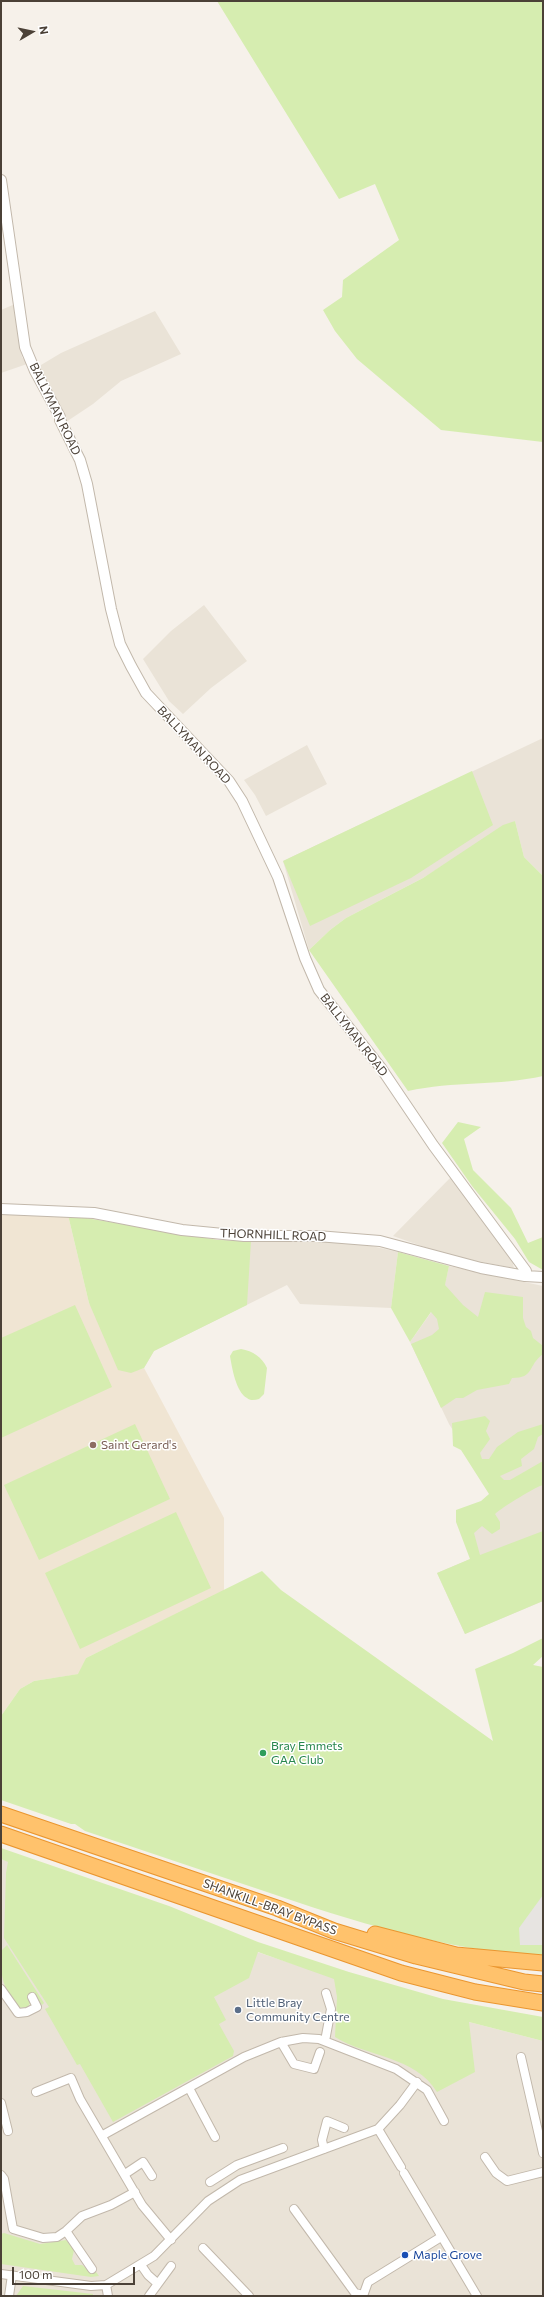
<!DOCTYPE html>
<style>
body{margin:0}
#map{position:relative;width:544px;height:2297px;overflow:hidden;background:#f6f1ea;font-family:Commissioner,sans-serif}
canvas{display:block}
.frame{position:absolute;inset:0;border:2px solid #4b4137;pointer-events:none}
.north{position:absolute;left:12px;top:12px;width:40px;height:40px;-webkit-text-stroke:3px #fff;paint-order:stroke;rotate:81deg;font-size:11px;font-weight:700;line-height:16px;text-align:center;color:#4b4137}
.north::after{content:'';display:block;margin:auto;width:14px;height:18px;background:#4b4137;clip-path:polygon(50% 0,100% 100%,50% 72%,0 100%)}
.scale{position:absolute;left:12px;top:2267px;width:123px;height:18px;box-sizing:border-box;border:2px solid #4b4137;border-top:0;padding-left:5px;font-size:12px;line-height:14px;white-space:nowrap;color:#4b4137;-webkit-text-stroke:3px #fff;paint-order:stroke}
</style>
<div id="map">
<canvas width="544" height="2297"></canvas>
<div class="frame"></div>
<div class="north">N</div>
<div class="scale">100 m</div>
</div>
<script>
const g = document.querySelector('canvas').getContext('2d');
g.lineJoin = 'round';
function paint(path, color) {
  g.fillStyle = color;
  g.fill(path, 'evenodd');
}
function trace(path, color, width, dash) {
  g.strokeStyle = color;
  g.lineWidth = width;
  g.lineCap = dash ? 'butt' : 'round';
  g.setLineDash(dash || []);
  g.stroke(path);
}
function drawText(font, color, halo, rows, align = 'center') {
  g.font = font + ' Commissioner,sans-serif';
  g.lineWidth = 3;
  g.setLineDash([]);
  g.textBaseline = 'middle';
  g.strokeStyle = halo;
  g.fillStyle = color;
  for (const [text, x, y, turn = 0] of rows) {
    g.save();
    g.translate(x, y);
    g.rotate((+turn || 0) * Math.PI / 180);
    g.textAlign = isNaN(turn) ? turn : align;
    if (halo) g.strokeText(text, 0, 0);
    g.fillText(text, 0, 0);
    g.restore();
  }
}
paint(new Path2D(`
 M15,304L22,357L27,364L1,373V310Z
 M155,311L181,354L121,381L93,404L66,422L36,368L61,353Z
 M204,605L247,661L211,688L183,714L169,701L143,659L171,631Z
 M543,738V876L524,857L515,821L423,878L346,918L330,930L309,950L283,861Z
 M307,745L327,784L266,816L255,795L244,780Z
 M451,1177L512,1260L514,1268L453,1257L393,1236Z
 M150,1229L218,1240L339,1242L367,1245L398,1252L391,1308L300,1304L287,1285L154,1351L144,1368Z
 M449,1266L543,1286V1601L465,1634L437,1573L475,1557L458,1516L496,1498L449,1424L410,1342L442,1297Z
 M1,1859L257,1952L469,2022L543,2041V2296H1Z`), '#eae3d7');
paint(new Path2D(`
 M1,1214L68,1215L89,1303L131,1372L144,1368L224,1518V1591L86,1658L79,1674L34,1681L20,1689L1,1716Z`), '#f0e5d3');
paint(new Path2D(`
 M217,1H543V442L441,430L357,359L335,331L323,310L342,297L343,280L399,240L375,184L339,199Z
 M472,771L493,825L411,878L310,926L283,861Z
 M515,821L524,857L543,876V1076C499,1086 453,1081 408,1091L309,950L330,930L346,918L423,878L503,825Z
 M458,1122L481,1127L464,1139L473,1170L511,1208L528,1243L543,1237V1270L529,1262L515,1239L472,1186L442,1143Z
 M68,1215L218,1240L251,1241L247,1305L154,1351L144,1368L131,1373L118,1370L89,1303Z
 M398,1252L449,1266L445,1285L463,1305L478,1317L485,1292L523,1297V1318L526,1327L531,1331L533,1338L543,1346V1354C527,1366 535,1378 512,1378L509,1384L477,1390L463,1398H456L441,1408L411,1344L432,1335L439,1329L437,1319L431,1312L410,1342L391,1308Z
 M75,1305L112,1387L1,1438V1338Z
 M241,1349C253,1351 262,1357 267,1368L264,1394L259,1399C255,1400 250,1401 247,1398C236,1392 232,1368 230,1356L233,1351Z
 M485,1416L490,1421L486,1431L490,1439L480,1453L482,1459H489L497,1447L518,1432L543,1424V1434L538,1437L534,1449L521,1459L522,1466L500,1476L504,1480H510L543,1461V1485C537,1486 501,1508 495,1514L500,1522V1529L492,1534L482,1526L474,1533L480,1555L543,1531V1601L465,1634L437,1573L470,1559L456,1522V1510L481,1501L489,1494L461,1450L453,1446L452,1423Z
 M135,1424L170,1499L39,1560L4,1485Z
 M176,1512L211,1588L80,1649L45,1573Z
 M262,1571L281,1590L493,1741L475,1669L513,1653L543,1638V1656L533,1665L543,1667V1956C446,1951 352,1921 261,1890C202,1870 144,1851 85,1831L75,1824H71L1,1800V1716L20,1689L34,1681L78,1674L86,1658Z
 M1,1848L169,1906L258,1942L349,1972L443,1999L543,2017V2041L469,2022L475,2072L437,2092C415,2056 367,2057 335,2037L337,1997L334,1979L258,1952L249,1978L214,1997L226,2020L219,2024L234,2051L233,2056L113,2122L80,2064L77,2065L45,2009L49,2007L4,1938L6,1873L8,1862L1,1859Z
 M7,1945L44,2003L42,2005L34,1994L27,1997L30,2003L28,2007L18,2008C2,1984 1,1980 1,1951Z
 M4,2233L40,2244L66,2240L74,2250L72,2259L75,2265H82L88,2270L93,2268L99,2276L91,2277L1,2264V2234Z
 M23,2286L93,2294V2296H16Z`), '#d6edb0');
paint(new Path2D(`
 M543,1895V1945H520L519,1928Z`), '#e7e4e1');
const minor = new Path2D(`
 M1,1989L18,2013L27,2012L37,2007L32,1997
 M325,2041L331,2009L326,1993
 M320,2052L314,2069L294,2064L281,2042L303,2038L319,2039L396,2069L427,2090L444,2121
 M521,2057L543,2153
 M189,2088L215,2137
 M36,2092L71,2078L80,2099L142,2205L171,2240
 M1,2103L8,2131
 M378,2129L401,2167
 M103,2135L244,2057L281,2042
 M324,2149L322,2140L327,2121L344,2128
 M485,2157L496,2173L507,2181L543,2172
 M404,2173L477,2296
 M125,2174L143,2162L152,2176
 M1,2175L4,2179L13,2229L43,2238L57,2237L66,2231L82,2216L111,2205L135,2192
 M210,2182L237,2165L283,2148
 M294,2209L355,2293L363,2295
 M66,2231L92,2269
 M203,2248L249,2296
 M141,2265L148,2275L157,2283
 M1,2274L91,2286L106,2285L154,2256L208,2201L240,2180L378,2129L400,2105L417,2082
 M106,2285L108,2296
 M9,2296L12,2275
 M149,2296L171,2266
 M363,2296L368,2282L441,2237`);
const tertiary = new Path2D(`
 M1,180L25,347L35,371L60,417V420L80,460L87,484L111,609L120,644L131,666L146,693L229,781L242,801L278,877L305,958L319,990L381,1068L433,1145L526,1271L525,1276
 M1,1209L94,1213L182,1230L244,1236H317L380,1241L481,1268L525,1276L543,1277`);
const motorway = new Path2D(`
 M1,1814L277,1908L334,1931L416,1956L524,1982L543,1984
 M1,1834L401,1973L475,1992L543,2003
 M375,1934L456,1955L543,1963`);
trace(minor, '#c2b8ab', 10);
trace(tertiary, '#c2b8ab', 12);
trace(motorway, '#ea9630', 17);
trace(minor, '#fff', 8);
trace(tertiary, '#fff', 10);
trace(motorway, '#ffc26c', 15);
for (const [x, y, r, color] of [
 [93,1445,4,"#8d6e63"],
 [263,1753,4,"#2e9e5b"],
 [238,2010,4,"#5c6f8a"],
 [405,2255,4,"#1a4fb4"]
]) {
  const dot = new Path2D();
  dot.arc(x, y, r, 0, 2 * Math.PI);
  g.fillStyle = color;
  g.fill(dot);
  trace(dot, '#fff', 1.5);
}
drawText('12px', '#4b4137', '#fff', [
 ["BALLYMAN ROAD",55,409,64],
 ["BALLYMAN ROAD",194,745,47],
 ["BALLYMAN ROAD",354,1035,52],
 ["THORNHILL ROAD",273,1235,2],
 ["SHANKILL-BRAY BYPASS",270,1907,20]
]);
drawText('12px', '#785e54', '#fff', [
 ["Saint Gerard's",101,1445]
], 'left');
drawText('12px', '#27864d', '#fff', [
 ["Bray Emmets",271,1746],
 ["GAA Club",271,1760]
], 'left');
drawText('12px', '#4e5e75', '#fff', [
 ["Little Bray",246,2003],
 ["Community Centre",246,2017]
], 'left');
drawText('12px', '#164399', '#fff', [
 ["Maple Grove",413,2255]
], 'left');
</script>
